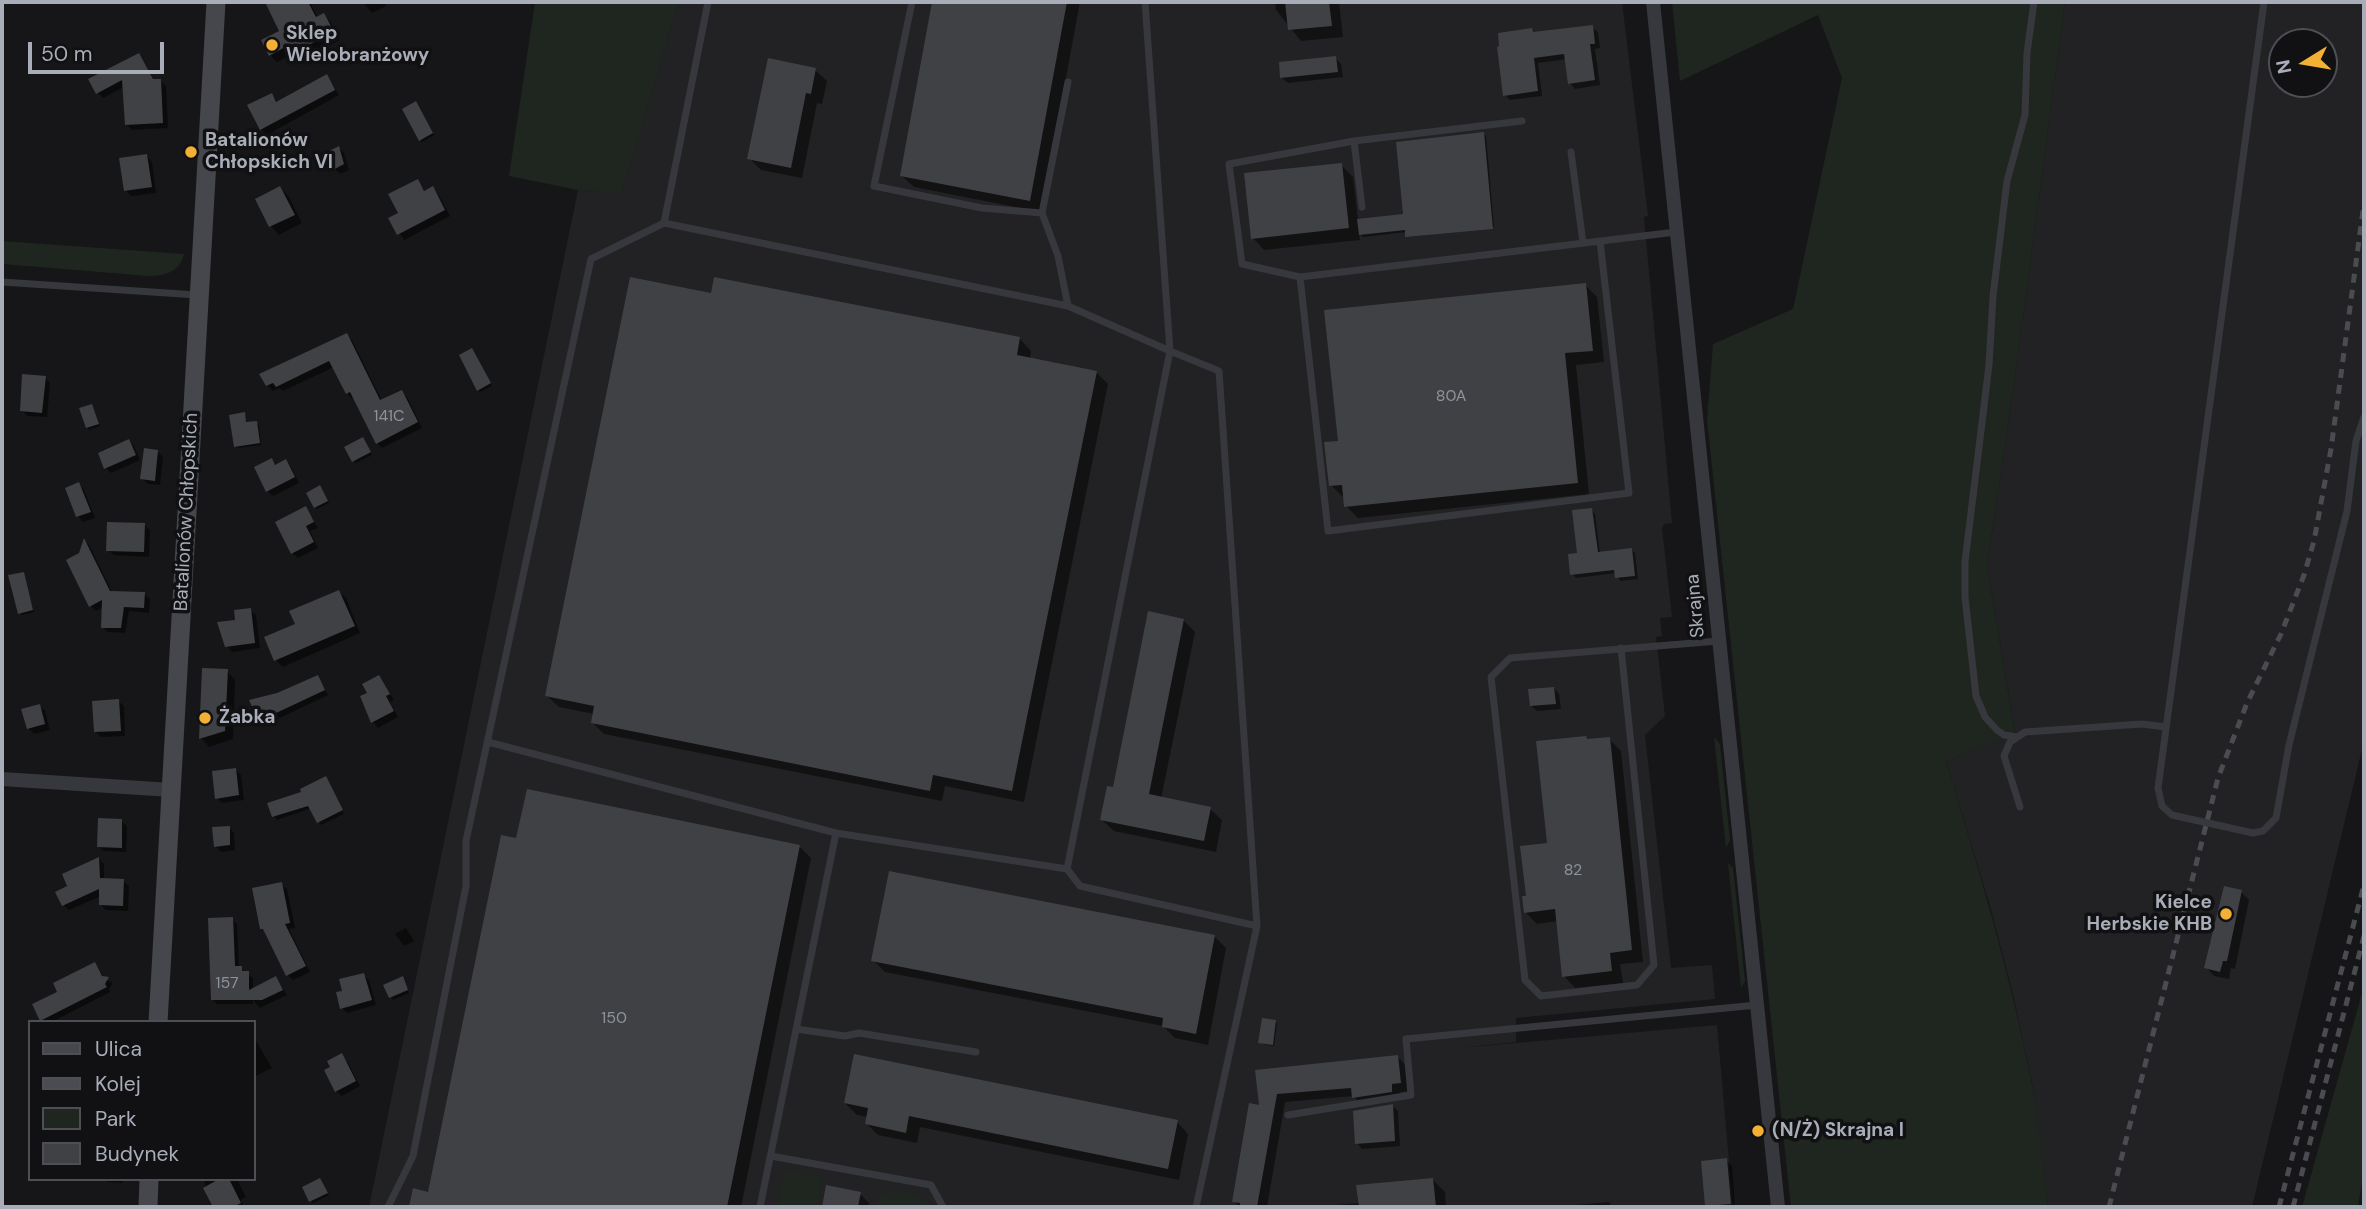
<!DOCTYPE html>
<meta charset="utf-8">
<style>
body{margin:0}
#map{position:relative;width:2366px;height:1209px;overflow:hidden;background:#161618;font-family:"DM Sans",sans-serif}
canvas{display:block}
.frame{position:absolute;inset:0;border:4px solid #a8adb8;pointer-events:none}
.legend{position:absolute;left:28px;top:1020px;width:228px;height:161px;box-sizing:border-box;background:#111113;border:2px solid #4d4f55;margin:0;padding:9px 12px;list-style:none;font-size:21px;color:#a8adb8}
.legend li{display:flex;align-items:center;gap:14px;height:35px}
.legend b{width:35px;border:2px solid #4d4f55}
.north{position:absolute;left:2268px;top:28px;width:70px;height:70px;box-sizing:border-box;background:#111113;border:2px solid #4d4f55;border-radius:50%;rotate:259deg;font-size:19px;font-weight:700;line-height:28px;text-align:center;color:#a8adb8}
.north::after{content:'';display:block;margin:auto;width:24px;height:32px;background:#f2b134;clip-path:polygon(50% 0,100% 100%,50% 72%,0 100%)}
.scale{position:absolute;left:28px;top:42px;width:136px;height:32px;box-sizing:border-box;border:4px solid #a8adb8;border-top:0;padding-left:9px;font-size:21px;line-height:24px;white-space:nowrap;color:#a8adb8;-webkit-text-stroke:5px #111113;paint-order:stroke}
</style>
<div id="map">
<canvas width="2366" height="1209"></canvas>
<div class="frame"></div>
<ul class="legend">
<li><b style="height:9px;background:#45474d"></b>Ulica</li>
<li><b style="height:9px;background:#4a4c52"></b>Kolej</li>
<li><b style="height:19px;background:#1e261f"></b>Park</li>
<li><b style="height:19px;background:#404145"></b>Budynek</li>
</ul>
<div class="north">N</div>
<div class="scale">50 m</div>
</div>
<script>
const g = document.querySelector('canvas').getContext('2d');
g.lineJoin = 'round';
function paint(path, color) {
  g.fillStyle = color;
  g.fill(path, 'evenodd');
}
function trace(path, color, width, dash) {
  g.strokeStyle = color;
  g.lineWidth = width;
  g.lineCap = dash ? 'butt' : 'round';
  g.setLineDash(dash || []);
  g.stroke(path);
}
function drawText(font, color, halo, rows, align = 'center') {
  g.font = font + ' "DM Sans",sans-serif';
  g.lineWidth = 7;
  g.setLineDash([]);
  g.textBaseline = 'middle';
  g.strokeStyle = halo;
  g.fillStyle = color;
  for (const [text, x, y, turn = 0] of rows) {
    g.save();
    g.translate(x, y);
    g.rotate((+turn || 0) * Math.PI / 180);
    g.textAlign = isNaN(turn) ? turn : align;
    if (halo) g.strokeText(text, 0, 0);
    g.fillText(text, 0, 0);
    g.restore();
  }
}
paint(new Path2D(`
 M679,2H1622L1648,216L1644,217L1672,523L1664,524L1662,528L1672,617L1660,618L1662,636L1656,637L1665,716L1645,735L1671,968L1712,965L1715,999L1516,1018V1042L1460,1048L1717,1025L1733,1207H369L578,190L622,191Z
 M2065,2H2364V741L2252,1207H2048L2032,1083L2013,994L1990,906L1946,761L2015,732L1987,565L2013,392ZM2282,42H2324V84H2282Z`), '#222225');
paint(new Path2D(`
 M535,2H679L622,192L578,190L509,176Z
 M1672,2H2065L2013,392L1987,565L2015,733L1946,761C1978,867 2010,972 2031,1080C2039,1122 2043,1165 2048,1207H1791L1707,420L1713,344L1793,309L1842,78L1818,15L1680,81Z
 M2,241L184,254C180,272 165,276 149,276L2,264Z
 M1714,737L1720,744L1730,840L1726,848Z
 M1728,863L1733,868L1745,981L1741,988Z
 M2364,986V1169L2358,1207H2302Z
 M796,1172L823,1177L818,1207H777L783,1174Z
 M891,1191C907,1191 922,1194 932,1207H874C876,1196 881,1194 891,1191Z`), '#1e261f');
paint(new Path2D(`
 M271,2H310L318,18L324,15L331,23L340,40L300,61L293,54L277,62L270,55L282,31L268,3Z
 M363,2H384L386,6L372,13Z
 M934,2H1080L1041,212L914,187L902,176Z
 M1275,2H1339L1343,37L1301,41L1276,10Z
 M1592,27L1598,32L1600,48L1595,49L1600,85L1575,89L1570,83L1567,59L1538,63L1542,96L1510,100L1505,95L1531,30L1535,34Z
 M139,55L155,81L160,80L166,86L168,128L132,130L126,124L124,87L103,98L98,93Z
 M1335,58L1341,64L1343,77L1288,83L1282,78Z
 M815,70L827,81L822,104L817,103L802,178L761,170L749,158Z
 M326,76L339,95L267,135L261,129L250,106L272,95L278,103Z
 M418,106L434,135L422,142L420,140Z
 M1483,134L1486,136L1494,227L1407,236V232L1363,237L1359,233L1360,240L1264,250L1253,238L1341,165L1353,177L1358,220L1405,216Z
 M339,148L344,153L349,170L340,174L335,169Z
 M147,156L152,162L156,193L131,196L126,191Z
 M417,181L426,192L433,188L438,194L450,216L404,240L391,219L400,214Z
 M280,188L289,197L302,223L279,235L271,226Z
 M1585,285L1597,297L1604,362L1576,365L1589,494L1358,518L1346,506L1345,497H1343L1331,485L1340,442Z
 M712,295L1020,339L1031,351L1030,359L1096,372L1108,384L1024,802L945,786L942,801L604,734L592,722L594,714L559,707L547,696Z
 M346,335L352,340L382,401L401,392L407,397L422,428L382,448L377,443L355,398L352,399L347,393L334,367L283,391L279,388L273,391L267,385Z
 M474,352L492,386L480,392L478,390Z
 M45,377L50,383L47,417L27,416L22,410Z
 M92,406L100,426L89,430L87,427Z
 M244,414L247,424L256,423L259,425L261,445L238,448L235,446Z
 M129,441L134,446L140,460L111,473L106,468Z
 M365,442L372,455L356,463L354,461Z
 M158,452L163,457L160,485L148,484L142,478Z
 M272,460L277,466L286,461L291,467L299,483L273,496L267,491Z
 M79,484L84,490L95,518L83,522L78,516L67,489Z
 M320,487L329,503L317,509L315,507Z
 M306,509L318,528L310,531L318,548L298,558L292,553Z
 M1591,510L1595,514L1600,553L1632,550L1635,553L1638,579L1620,581L1616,573L1576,578L1572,574Z
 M144,525L150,530L149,557L114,555L108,550Z
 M85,541L89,545L112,592L144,594L150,599L149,613L129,611L125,633L108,632L102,627L103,607L96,611L91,606L81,554Z
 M23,574L34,612L22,615L20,613Z
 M339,592L346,598L360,633L283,667L276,660L297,625Z
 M250,610L256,615L260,648L232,652L227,646L236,622Z
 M1183,620L1195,632L1161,799L1210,809L1222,820L1216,852L1114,831L1102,820Z
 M227,671L235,680L233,739L209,747L201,738Z
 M317,677L328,695L265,725L260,720L278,695Z
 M379,677L394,700L390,702L398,717L378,728L373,722L362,697L369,693Z
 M1554,688L1559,694L1561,709L1537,711L1531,706Z
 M118,701L124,706L125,736L101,737L96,732Z
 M40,706L45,711L50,730L34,734L28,728Z
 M1609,739L1621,751L1643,962L1620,964L1623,983L1575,988L1564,976L1558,921L1537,924L1525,912L1528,897L1589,741Z
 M236,770L241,775L244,800L222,803L217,798Z
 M328,781L344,814L321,825L312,808L277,820L274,816L304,793Z
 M121,821L127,826L126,852L104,851L98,846Z
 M229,827L234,833L235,850L221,852L215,846Z
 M518,840L799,846L811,858L741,1207H405H411L430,1194Z
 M99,859L104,864V880L123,881L129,886L128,911L106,910L101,905V896L69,910L64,905Z
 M281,884L287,889L295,928L289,929L310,972L293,980L288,975L268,934L262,928Z
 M2241,892L2249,900L2235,969L2231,968L2229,979L2214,976L2206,967Z
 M232,919L237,924L239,968L253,978V989L276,978L287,995L260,1008L253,1000V1004H217L212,999Z
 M406,928L414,941L404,946L395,934Z
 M1214,936L1226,948L1208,1045L1175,1038L1163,1026L885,972L873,960Z
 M95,964L104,978L113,983L109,989L110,992L52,1022H43L41,1020L59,993Z
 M363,975L369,980L376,1005L347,1013L342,1008L344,992Z
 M403,978L409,993L393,1000L386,986Z
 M1275,1021L1277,1024L1274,1046L1263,1044L1260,1042Z
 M254,1037L272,1068L254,1077Z
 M341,1055L347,1061L360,1086L342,1096L336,1091L332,1067Z
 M1398,1057L1406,1066L1409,1091L1400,1092V1100L1362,1106L1354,1096L1285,1102L1267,1207H1240L1234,1201L1261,1107L1257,1071Z
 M845,1103L1177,1122L1188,1134L1179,1180L920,1127L917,1143L878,1135L867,1124L868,1117L857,1115Z
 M1393,1106L1398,1111L1400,1146L1362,1149L1357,1143Z
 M1726,1160L1732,1166L1735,1207H1709L1707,1205Z
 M104,1179H123V1183L107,1182Z
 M203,1179H237L246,1197L241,1200L244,1207H215Z
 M1433,1180L1445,1192L1446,1207H1312L1360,1203Z
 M322,1183L329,1195L313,1203L311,1201Z
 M828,1187L860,1194L869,1203L868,1207H824Z
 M1609,1202L1612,1207H1554Z`), '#0007');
paint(new Path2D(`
 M265,2H308L316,17L324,13L334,32L291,54L287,46L269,56L261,40L279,31Z
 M932,2H1067L1030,201L900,176Z
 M1285,2H1329L1332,26L1288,30Z
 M1593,25L1595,44H1590L1595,80L1568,84L1564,54L1534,58L1538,91L1503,96L1497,47L1499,46L1498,33L1532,28L1533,32Z
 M139,53L153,79H161L163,123L125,125L122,80L96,94L88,79Z
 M1336,56L1338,72L1280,78L1279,62Z
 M768,58L816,68L811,94L806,93L791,168L747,159Z
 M327,74L335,90L260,130L247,105L272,93L276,102Z
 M416,101L433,133L419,141L402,109Z
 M1484,132L1493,229L1405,237V230L1359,235L1357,219L1403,214L1396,142Z
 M339,146L344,164L333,170L325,153Z
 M147,154L152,187L124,191L119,158Z
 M1342,163L1349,228L1251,239L1244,173Z
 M418,179L424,191L433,186L445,210L397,235L388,218L398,213L388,194Z
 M280,186L295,215L269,227L255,199Z
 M630,277L711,293L714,277L1020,337L1017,355L1097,371L1012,791L933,775L930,791L591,723L594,706L545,696Z
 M1586,283L1593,351L1565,353L1578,483L1344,507L1342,485L1329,486L1324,442L1338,441L1324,310Z
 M347,333L380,400L402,390L418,422L376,444L350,392L346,394L329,361L276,387L273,383L266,386L259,374Z
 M472,348L491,383L477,391L459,355Z
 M22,374L46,376L42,413L20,411Z
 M92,404L99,424L86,428L79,408Z
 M245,412L246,422L257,421L260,443L234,447L229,415Z
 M363,437L371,452L352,462L344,447Z
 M129,439L136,455L104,469L98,453Z
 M144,448L158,450L155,481L140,479Z
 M272,458L275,465L286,459L295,477L266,492L254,467Z
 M79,482L91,512L76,517L65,488Z
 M320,485L328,501L314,508L306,493Z
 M306,506L314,522L306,526L314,542L291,554L275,522Z
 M1592,508L1598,552L1632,548L1635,576L1615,578L1614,570L1570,575L1568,554L1577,553L1572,510Z
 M107,522L145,523L144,552L106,551Z
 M84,538L110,591L145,592L144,608L124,607L121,628H101L102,600L89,607L66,560L79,553Z
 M24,572L33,610L18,614L8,575Z
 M339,590L355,626L274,661L264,637L295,624L289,611Z
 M251,608L255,643L225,647L217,622L235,620L234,610Z
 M1148,611L1184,619L1149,794L1211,807L1204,841L1100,820L1107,786L1113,787Z
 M202,668L228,669L225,731L199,739Z
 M318,675L325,690L259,721L249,700L277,693Z
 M379,675L390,694L386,696L394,711L371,723L360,696L367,693L362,684Z
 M1554,687L1556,704L1530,706L1528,689Z
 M119,699L121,731L94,732L92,701Z
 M40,704L45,724L27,729L21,709Z
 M1586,736L1587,739L1610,737L1632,950L1610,953L1612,971L1562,977L1555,909L1524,913L1522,896H1526L1520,846L1547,843L1536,741Z
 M236,768L239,795L215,799L212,771Z
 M326,776L343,810L317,823L308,806L272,817L267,803L301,792L300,789Z
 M527,789L800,845L727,1207H409L413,1188L428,1192L501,835L516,838Z
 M98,818L122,819V848L97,847Z
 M230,826V845L214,847L212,827Z
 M99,857L100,878L124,879L123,906L99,905V889L62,906L55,892L67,886L62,874Z
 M889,871L1215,935L1196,1034L1162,1027L1163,1018L871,961Z
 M282,882L290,923L285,924L306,966L286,976L263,929H260L252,888Z
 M2224,886L2242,890L2227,961H2223L2220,972L2204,968Z
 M233,917L235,966H242V971H249V990L276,976L283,990L262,1000H211L208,918Z
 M95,962L102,976L109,977L105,984L107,987L40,1021L32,1004L57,992L53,983Z
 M364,973L372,1000L340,1009L336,992L342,991L339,979Z
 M403,976L408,990L389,998L383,985Z
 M1262,1018L1276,1020L1273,1045L1258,1043Z
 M342,1053L356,1081L335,1092L324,1070L330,1067L327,1061Z
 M854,1054L1178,1120L1168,1169L909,1116L906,1133L865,1124L868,1108L844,1103Z
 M1398,1055L1401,1083L1392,1084V1092L1352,1098L1351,1088L1277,1094L1257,1207H1240V1203L1232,1202L1249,1103L1259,1105L1255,1070Z
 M1393,1104L1395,1141L1355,1144L1353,1111Z
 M1727,1158L1731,1204L1705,1206L1701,1161Z
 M320,1178L328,1193L309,1202L302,1187Z
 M1433,1178L1436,1207H1359L1356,1185Z
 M219,1179H229L241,1203L233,1207H213L203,1188Z
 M826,1185L861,1192L858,1207H822Z`), '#404145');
trace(new Path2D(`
 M912,2L874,186L982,208L1042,213
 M1145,2L1170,351L1219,371L1257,926L1196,1207
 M2264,2L2158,788L2162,806L2172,815L2253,833L2263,831L2276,818L2289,745L2347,511L2356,441L2364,417
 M1068,82L1042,213L1058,256L1068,306
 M1354,141L1362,207
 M1571,152L1583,243
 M664,223L708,2
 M1600,241L1629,493L1328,531L1300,277L1676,232
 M1300,277L1242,264L1229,164L1354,141L1522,121
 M2,282L197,295
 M1621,648L1654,965L1637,985L1541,996L1525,980L1491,677L1510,658L1719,641
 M2017,737L2004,735L1997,730L1985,717L1976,696L1965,597V562L1989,365L1993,296L2007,181L2025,115L2027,53L2034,2
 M488,742L836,833
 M2020,807L2004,756L2010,742L2025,732L2142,724L2166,727
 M1067,869L1080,886L1257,926
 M796,1029L845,1036L859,1033L976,1052
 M1288,1115L1411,1095L1406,1039L1757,1005
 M771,1156L931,1185L943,1207
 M388,1207L413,1156L466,886V841L591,259L664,223L1068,306L1170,351L1067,869L836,833L760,1207`), '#37383d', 7);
trace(new Path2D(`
 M1653,2L1778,1207
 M2,779L171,790`), '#37383d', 14);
trace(new Path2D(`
 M158,1022L216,2
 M148,1207L149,1179`), '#45474d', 19);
trace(new Path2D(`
 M2109,1207L2218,778L2247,703L2281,634L2304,575L2314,541L2331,449L2364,203
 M2279,1207L2364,885
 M2293,1207L2364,936`), '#4a4c52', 5, [9, 7]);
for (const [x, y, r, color] of [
 [272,45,7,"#f2b134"],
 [191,152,7,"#f2b134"],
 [205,718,7,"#f2b134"],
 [2226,914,7,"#f2b134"],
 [1758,1131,7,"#f2b134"]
]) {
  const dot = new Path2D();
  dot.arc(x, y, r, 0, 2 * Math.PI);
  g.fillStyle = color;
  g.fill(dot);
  trace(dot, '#111113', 2.5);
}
drawText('16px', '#8e929b', null, [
 ["80A",1451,397],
 ["141C",389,417],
 ["82",1573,871],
 ["157",227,984],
 ["150",614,1019]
]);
drawText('bold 19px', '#a8adb8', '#111113', [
 ["Sklep",286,34],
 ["Wielobranżowy",286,56],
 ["Batalionów",205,141],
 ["Chłopskich VI",205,163],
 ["Żabka",219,718],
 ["Kielce",2212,903,"right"],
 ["Herbskie KHB",2212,925,"right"],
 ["(N/Ż) Skrajna I",1772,1131]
], 'left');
drawText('19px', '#a8adb8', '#111113', [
 ["Batalionów Chłopskich",187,512,-87],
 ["Skrajna",1696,606,-95]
]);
</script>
